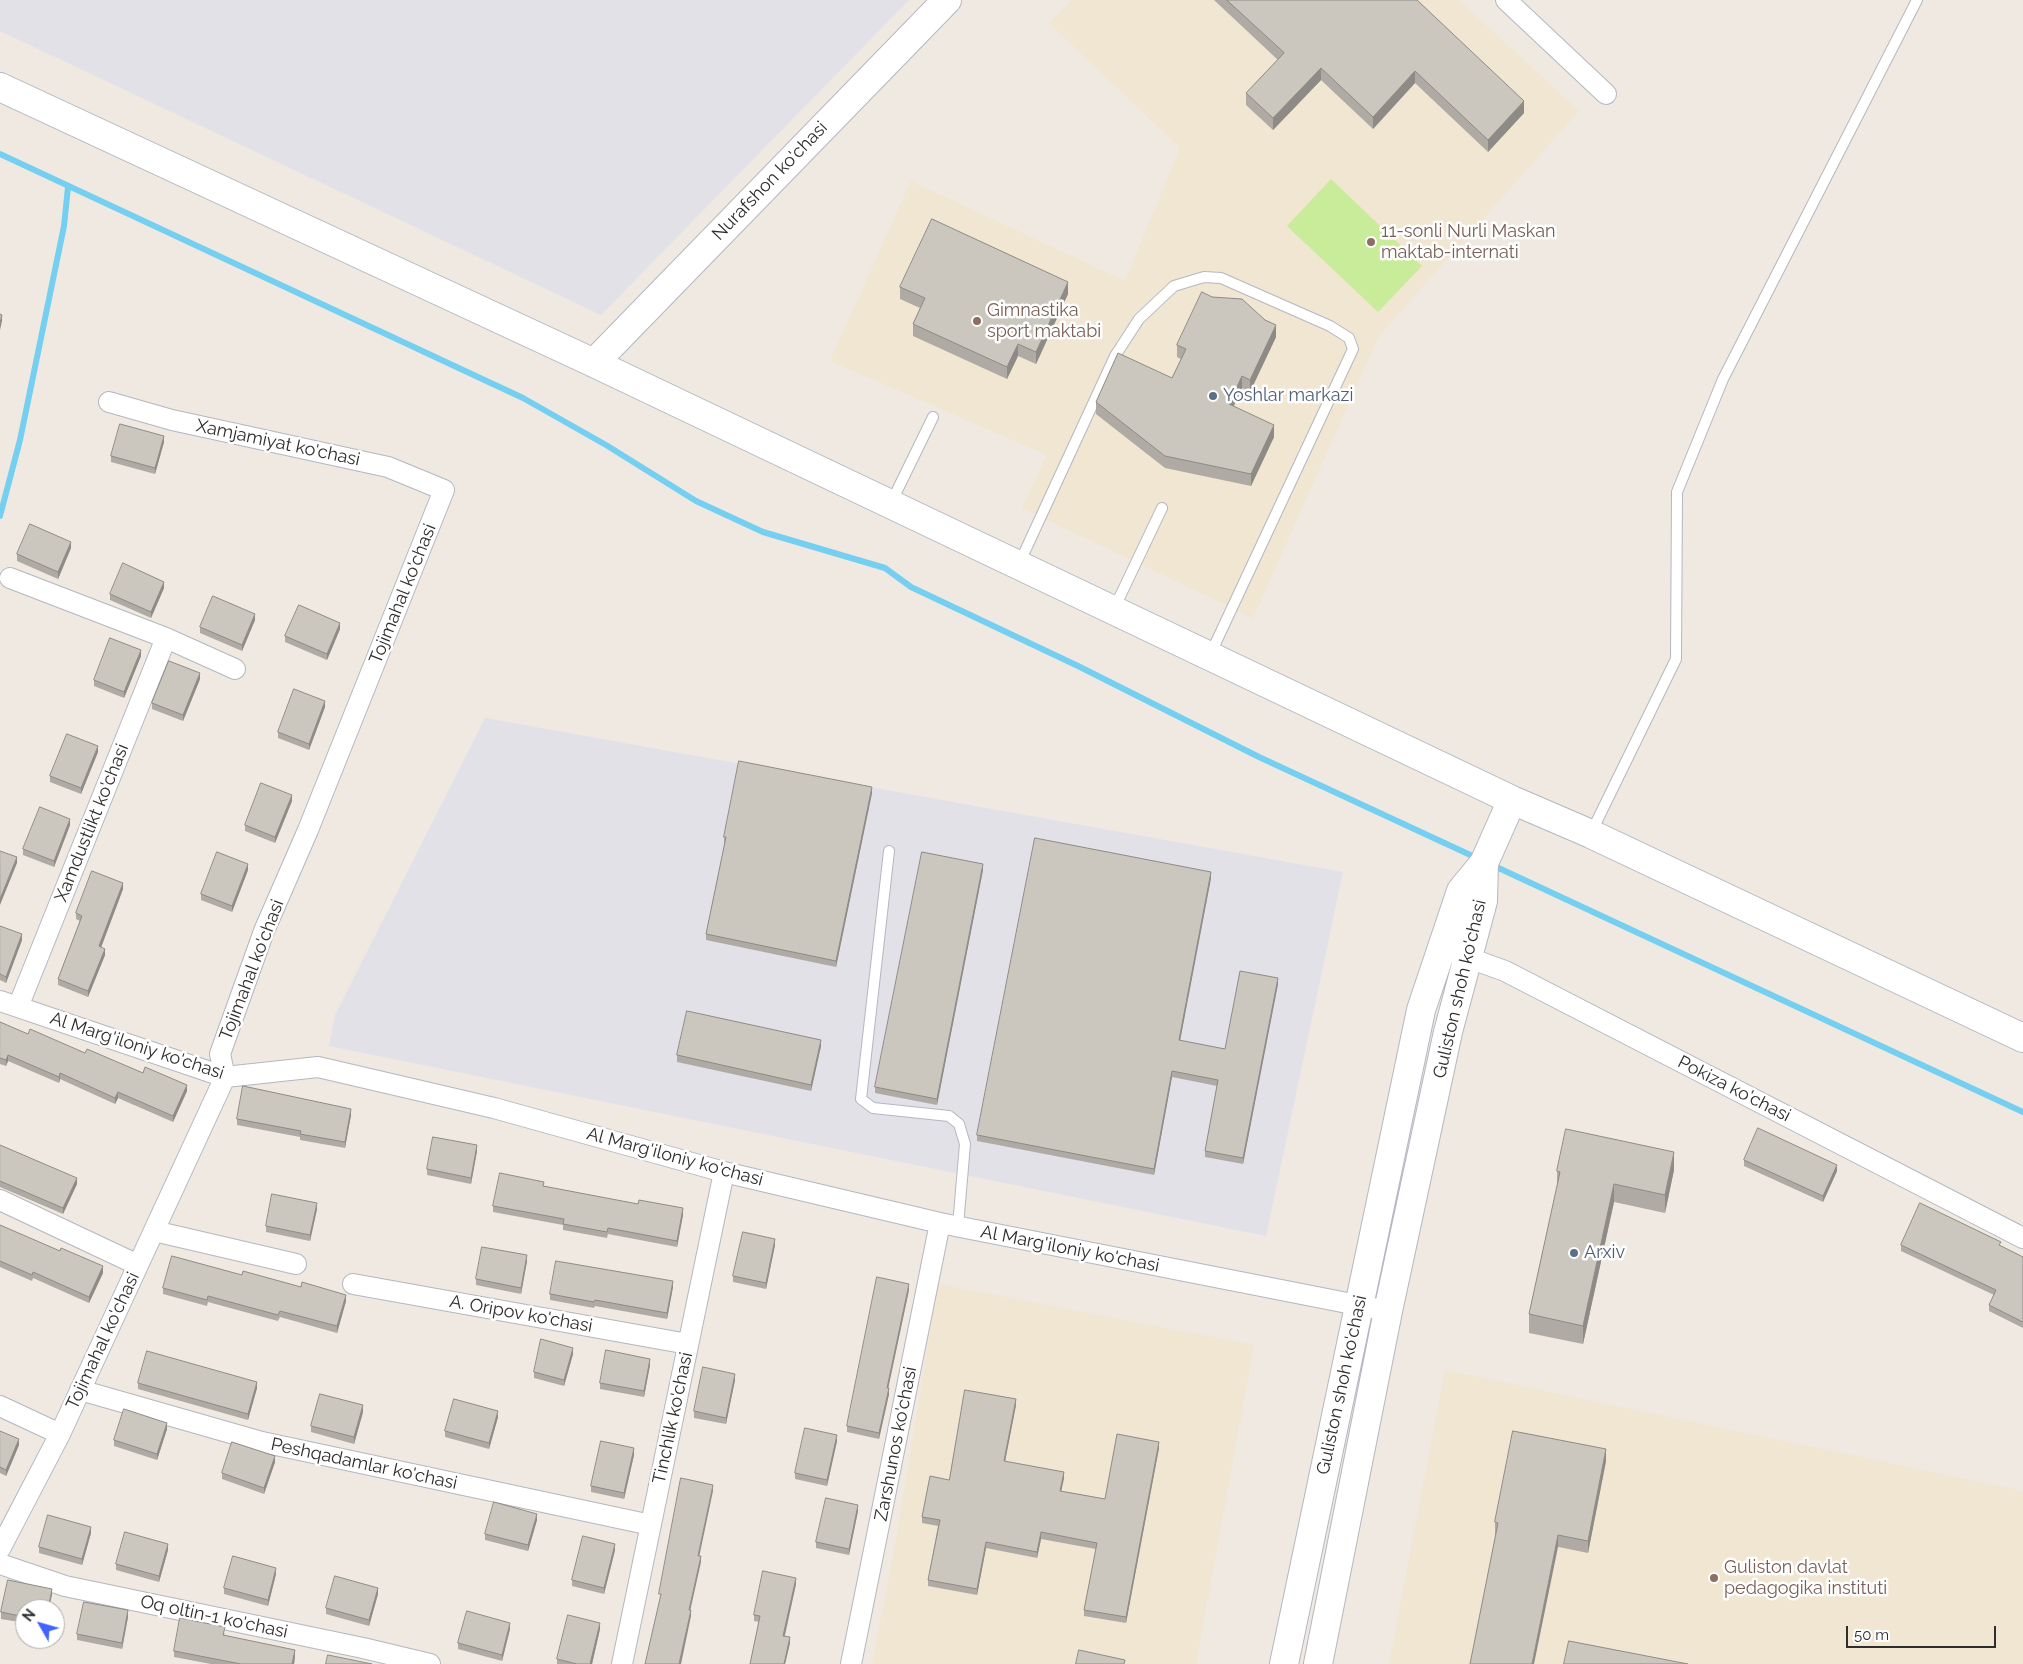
<!DOCTYPE html>
<style>
body{margin:0}
#map{position:relative;width:2023px;height:1664px;overflow:hidden;background:#efe9e1;font-family:Raleway,sans-serif}
canvas{display:block}
.north{position:absolute;left:15px;top:1599px;width:50px;height:50px;box-sizing:border-box;background:#fff;border:1px solid #ababab;border-radius:50%;rotate:308deg;font-size:14px;font-weight:700;line-height:20px;text-align:center;color:#2e2e2e}
.north::after{content:'';display:block;margin:auto;width:18px;height:22px;background:#4264fb;clip-path:polygon(50% 0,100% 100%,50% 72%,0 100%)}
.scale{position:absolute;left:1846px;top:1626px;width:150px;height:22px;box-sizing:border-box;border:2px solid #2e2e2e;border-top:0;padding-left:6px;font-size:15px;line-height:18px;white-space:nowrap;color:#2e2e2e;-webkit-text-stroke:4px #fff;paint-order:stroke}
</style>
<div id="map">
<canvas width="2023" height="1664"></canvas>
<div class="north">N</div>
<div class="scale">50 m</div>
</div>
<script>
const g = document.querySelector('canvas').getContext('2d');
g.lineJoin = 'round';
function paint(path, color) {
  g.fillStyle = color;
  g.fill(path, 'evenodd');
}
function trace(path, color, width, dash) {
  g.strokeStyle = color;
  g.lineWidth = width;
  g.lineCap = dash ? 'butt' : 'round';
  g.setLineDash(dash || []);
  g.stroke(path);
}
function drawText(font, color, halo, rows, align = 'center') {
  g.font = font + ' Raleway,sans-serif';
  g.lineWidth = 5;
  g.setLineDash([]);
  g.textBaseline = 'middle';
  g.strokeStyle = halo;
  g.fillStyle = color;
  for (const [text, x, y, turn = 0] of rows) {
    g.save();
    g.translate(x, y);
    g.rotate((+turn || 0) * Math.PI / 180);
    g.textAlign = isNaN(turn) ? turn : align;
    if (halo) g.strokeText(text, 0, 0);
    g.fillText(text, 0, 0);
    g.restore();
  }
}
paint(new Path2D(`
 M0,0H909L601,315L0,31Z
 M485,718L1343,872L1266,1236L329,1046L335,1015Z`), '#e3e1e8');
paint(new Path2D(`
 M1072,0H1459L1579,111L1379,336L1253,618L1022,508L1047,455L830,361L911,181L1125,281L1180,148L1049,23Z
 M938,1284L1254,1345L1196,1664H872L895,1545Z
 M1445,1370L2023,1491V1664H1389Z`), '#f0e6d1');
paint(new Path2D(`
 M1331,179L1422,266L1378,312L1287,226Z`), '#c9ec9a');
trace(new Path2D(`
 M0,154L523,398L606,445L696,501L763,532L885,568L911,587L1078,666L1259,757L1479,859
 M0,516L20,440L64,226L68,187
 M1490,864L2023,1112`), '#75cff0', 6);
const lane = new Path2D(`
 M891,503L933,417
 M1019,564L1115,356L1139,319L1174,286L1204,277L1221,278L1330,326L1349,338L1353,349L1210,655
 M1114,609L1162,508
 M1591,833L1676,659L1677,492L1723,379L1917,0
 M889,851L861,1099L873,1108L949,1116L959,1124L965,1144L958,1226`);
const street = new Path2D(`
 M1506,0L1606,94
 M10,578L166,638L235,669
 M1455,953L1505,971L2023,1238
 M0,1001L225,1077L318,1067L494,1108L724,1172L940,1223L1388,1311
 M18,1007L166,638
 M0,1200L138,1265
 M154,1231L296,1264
 M353,1284L688,1344
 M80,1390L262,1442L651,1525
 M0,1406L60,1434
 M0,1549L60,1434L225,1077L220,1054L264,931L308,830L444,490L388,467L172,420L109,402
 M0,1564L65,1586L363,1648L430,1664
 M622,1664L724,1172
 M851,1664L940,1223`);
const secondary = new Path2D(`
 M0,87L594,363L1512,800L1591,834L2023,1038
 M594,363L947,0
 M1284,1664L1421,1010L1461,891L1484,863L1512,800
 M1318,1664L1388,1311L1448,1032L1483,901L1484,863`);
trace(lane, '#b4b7c1', 12);
trace(street, '#b4b7c1', 22);
trace(secondary, '#b4b7c1', 30);
trace(lane, '#fff', 10);
trace(street, '#fff', 20);
trace(secondary, '#fff', 28);
paint(new Path2D(`
 M1214,0H1417L1524,113L1488,152L1415,83L1373,129L1321,80L1273,130L1246,105V93L1278,60Z
 M900,287L1068,294L1036,364L1018,356L1007,379L913,336V324L920,308L900,299Z
 M1276,337L1250,392L1242,388L1234,406L1274,437L1251,486L1165,468L1096,414V402L1172,378L1181,359L1177,357V345Z
 M164,442L155,474L111,462V456Z
 M71,548L58,579L17,561V554Z
 M164,588L151,618L110,600V594Z
 M255,620L242,651L200,633V627Z
 M340,629L327,660L285,642V636Z
 M141,656L124,698L94,686V680Z
 M200,679L183,721L152,709V703Z
 M325,707L309,750L278,738V732Z
 M98,752L81,794L50,782V776Z
 M872,793L836,967L706,940V934L725,843H724V837Z
 M292,801L275,843L245,831V825Z
 M70,825L54,867L23,855V849Z
 M248,870L232,912L201,900V894Z
 M983,870L937,1105L875,1093V1087Z
 M1211,878L1180,1041L1225,1049L1278,984L1243,1164L1205,1157V1151L1217,1086L1172,1077L1154,1175L977,1141V1135Z
 M123,889L101,947L105,955L88,997L58,985V979L80,921L76,919V913Z
 M0,926L22,940L6,983L0,980Z
 M0,1022L28,1034L143,1073L187,1091L173,1122L118,1098L115,1104L60,1079L59,1083L8,1061L6,1066L0,1064Z
 M821,1046L811,1091L677,1062V1055Z
 M351,1115L345,1148L300,1140V1137L237,1125V1119Z
 M0,1145L77,1184L63,1214L0,1187Z
 M477,1151L471,1184L427,1175V1169Z
 M1744,1160L1837,1171L1823,1202L1744,1166Z
 M1674,1170L1665,1213L1614,1202L1583,1344L1529,1333V1314L1557,1188V1171Z
 M544,1186L683,1215L677,1247L608,1234L607,1238L563,1230V1225L493,1212V1206Z
 M317,1209L310,1241L266,1232V1226Z
 M0,1225L103,1273L89,1303L33,1278L32,1281L0,1267Z
 M775,1245L766,1289L733,1282V1276Z
 M1901,1245L2001,1246L2023,1257V1328L1989,1311V1305L1994,1295L1901,1251Z
 M527,1261L521,1294L476,1285V1279Z
 M242,1275L346,1301L337,1333L280,1317L278,1321L208,1302L207,1306L163,1294V1288Z
 M673,1287L667,1319L595,1306L594,1308L550,1300V1294Z
 M909,1290L888,1388L889,1394L879,1439L847,1432V1426Z
 M573,1354L564,1386L534,1378V1372Z
 M650,1365L644,1397L600,1389V1383Z
 M735,1380L726,1424L694,1418V1411Z
 M138,1383L257,1388L248,1420L138,1389Z
 M1016,1405L1005,1461L1064,1478L1061,1491L1105,1499L1159,1448L1126,1623L1084,1616V1610L1096,1549L1041,1539L1037,1558L986,1548L977,1595L928,1586V1580L938,1526L922,1523V1517L949,1480Z
 M363,1412L354,1444L311,1432V1426Z
 M498,1417L489,1449L445,1437V1431Z
 M167,1429L157,1460L114,1446V1440Z
 M0,1431L19,1445L6,1476L0,1473Z
 M837,1441L827,1486L795,1479V1473Z
 M634,1455L624,1499L591,1492V1486Z
 M1606,1461L1588,1553L1495,1534V1522Z
 M275,1462L264,1494L222,1479V1473Z
 M858,1511L849,1555L816,1548V1542Z
 M537,1520L528,1551L485,1540V1534Z
 M91,1533L82,1565L39,1553V1547Z
 M168,1550L159,1582L116,1570V1564Z
 M615,1550L604,1594L572,1586V1580Z
 M276,1574L268,1606L224,1594V1588Z
 M796,1584L785,1636L790,1643L785,1664H750L759,1622L754,1621V1615Z
 M378,1594L369,1626L326,1614V1608Z
 M52,1595L25,1609V1623L1,1619V1612Z
 M128,1617L122,1649L77,1640V1634Z
 M510,1629L502,1661L458,1649V1643Z
 M600,1629L592,1664H557V1659Z
 M225,1633L224,1635L295,1656L294,1664H211L174,1657V1651Z`), '#afaba4');
paint(new Path2D(`
 M1321,68V80L1273,130V118Z
 M1415,71V83L1373,129V117Z
 M1524,101V113L1488,152V140Z
 M1068,282V294L1036,364V352Z
 M2,315V321L0,330V324Z
 M1276,325V337L1250,392V380Z
 M1018,344V356L1007,379V367Z
 M1242,376V388L1229,416V404Z
 M1274,425V437L1251,486V474Z
 M164,436V442L155,474V468Z
 M71,542V548L58,579V572Z
 M164,582V588L151,618V612Z
 M255,614V620L242,651V645Z
 M340,623V629L327,660V654Z
 M141,650V656L124,698V692Z
 M200,673V679L183,721V715Z
 M325,701V707L309,750V744Z
 M98,746V752L81,794V788Z
 M872,787V793L836,967V961Z
 M292,795V801L275,843V837Z
 M70,819V825L54,867V861Z
 M17,857V863L0,905V899Z
 M248,864V870L232,912V906Z
 M983,864V870L937,1105V1099Z
 M1211,872V878L1179,1046V1040Z
 M123,883V889L99,953V946Z
 M22,934V940L6,983V977Z
 M105,949V955L88,997V991Z
 M1278,978V984L1243,1164V1158Z
 M821,1040V1046L811,1091V1085Z
 M8,1055V1061L6,1066V1060Z
 M1172,1071V1077L1154,1175V1169Z
 M60,1073V1079L59,1083V1077Z
 M187,1085V1091L173,1122V1116Z
 M118,1092V1098L115,1104V1098Z
 M351,1109V1115L345,1148V1142Z
 M477,1145V1151L471,1184V1178Z
 M1674,1152V1170L1665,1213V1195Z
 M1837,1165V1171L1823,1202V1196Z
 M77,1178V1184L63,1214V1208Z
 M1614,1184V1202L1583,1344V1326Z
 M317,1203V1209L310,1241V1235Z
 M683,1208V1215L677,1247V1241Z
 M775,1239V1245L766,1289V1283Z
 M527,1255V1261L521,1294V1288Z
 M103,1266V1273L89,1303V1297Z
 M673,1281V1287L667,1319V1313Z
 M909,1284V1290L887,1394V1388Z
 M346,1295V1301L337,1333V1326Z
 M573,1348V1354L564,1386V1380Z
 M650,1359V1365L644,1397V1391Z
 M735,1374V1380L726,1424V1418Z
 M257,1382V1388L248,1420V1414Z
 M889,1388V1394L879,1439V1433Z
 M1016,1399V1405L1004,1467V1461Z
 M363,1405V1412L354,1444V1437Z
 M498,1411V1417L489,1449V1443Z
 M167,1423V1429L157,1460V1454Z
 M837,1435V1441L827,1486V1480Z
 M19,1439V1445L6,1476V1470Z
 M1159,1442V1448L1126,1623V1617Z
 M634,1448V1455L624,1499V1493Z
 M1606,1449V1461L1588,1553V1541Z
 M275,1456V1462L264,1494V1488Z
 M1064,1472V1478L1060,1497V1491Z
 M713,1485V1491L698,1562V1556Z
 M858,1505V1511L849,1555V1549Z
 M537,1514V1520L528,1551V1545Z
 M91,1527V1533L82,1565V1559Z
 M1041,1532V1539L1037,1558V1552Z
 M1558,1535V1547L1534,1664H1532Z
 M986,1542V1548L977,1595V1589Z
 M168,1544V1550L159,1582V1576Z
 M615,1544V1550L604,1594V1588Z
 M701,1556V1562L689,1616V1610Z
 M276,1568V1574L268,1606V1600Z
 M796,1578V1584L783,1642V1636Z
 M378,1588V1594L369,1626V1620Z
 M52,1589V1595L49,1609H48Z
 M128,1610V1617L122,1649V1643Z
 M691,1610V1616L681,1664H679Z
 M510,1623V1629L502,1661V1655Z
 M600,1623V1629L592,1664H590Z
 M790,1637V1643L785,1664H784Z
 M295,1650V1656L294,1664H292Z`), '#8e8b86');
const building = new Path2D(`
 M1227,0H1417L1524,101L1488,140L1415,71L1373,117L1321,68L1273,118L1246,93L1284,53Z
 M932,219L1068,282L1036,352L1018,344L1007,367L913,324L925,298L900,287Z
 M1202,292L1212,297L1242,299L1265,320L1276,325L1250,380L1242,376L1229,404L1274,425L1251,474L1165,456L1096,402L1118,353L1172,378L1186,349L1177,345Z
 M0,314L2,315L0,324Z
 M120,424L164,436L155,468L111,456Z
 M30,524L71,542L58,572L17,554Z
 M123,563L164,582L151,612L110,594Z
 M213,596L255,614L242,645L200,627Z
 M299,605L340,623L327,654L285,636Z
 M110,638L141,650L124,692L94,680Z
 M169,661L200,673L183,715L152,703Z
 M294,689L325,701L309,744L278,732Z
 M67,734L98,746L81,788L50,776Z
 M739,761L872,787L836,961L706,934L726,837H724Z
 M261,783L292,795L275,837L245,825Z
 M40,807L70,819L54,861L23,849Z
 M1035,838L1211,872L1179,1040L1225,1049L1240,971L1278,978L1243,1158L1205,1151L1218,1080L1172,1071L1154,1169L977,1135Z
 M0,851L17,857L0,899Z
 M217,852L248,864L232,906L201,894Z
 M922,852L983,864L937,1099L875,1087Z
 M92,871L123,883L99,946L105,949L88,991L58,979L82,916L76,913Z
 M0,926L22,934L6,977L0,974Z
 M687,1011L821,1040L811,1085L677,1055Z
 M0,1022L28,1034L30,1029L85,1053L87,1049L143,1073L145,1067L187,1085L173,1116L118,1092L115,1098L60,1073L59,1077L8,1055L6,1060L0,1058Z
 M243,1086L351,1109L345,1142L300,1134L301,1131L237,1119Z
 M1758,1128L1837,1165L1823,1196L1744,1160Z
 M1566,1129L1674,1152L1665,1195L1614,1184L1583,1326L1529,1314L1560,1172L1557,1171Z
 M433,1137L477,1145L471,1178L427,1169Z
 M0,1145L77,1178L63,1208L0,1181Z
 M500,1173L544,1182L543,1186L638,1204L639,1200L683,1208L677,1241L608,1228L607,1232L563,1224L564,1219L493,1206Z
 M272,1194L317,1203L310,1235L266,1226Z
 M1920,1203L2001,1242L1999,1245L2023,1257V1322L1989,1305L1996,1290L1901,1245Z
 M0,1225L60,1251L61,1248L103,1266L89,1297L33,1272L32,1275L0,1261Z
 M743,1232L775,1239L766,1283L733,1276Z
 M482,1247L527,1255L521,1288L476,1279Z
 M172,1256L242,1275L243,1271L301,1287L302,1282L346,1295L337,1326L280,1311L278,1315L208,1296L207,1300L163,1288Z
 M556,1261L673,1281L667,1313L595,1300L594,1302L550,1294Z
 M877,1277L909,1284L887,1388H889L879,1433L847,1426Z
 M541,1339L573,1348L564,1380L534,1372Z
 M606,1350L650,1359L644,1391L600,1383Z
 M147,1351L257,1382L248,1414L138,1383Z
 M703,1367L735,1374L726,1418L694,1411Z
 M965,1390L1016,1399L1004,1461L1064,1472L1060,1491L1105,1499L1117,1434L1159,1442L1126,1617L1084,1610L1097,1543L1041,1532L1037,1552L986,1542L977,1589L928,1580L940,1520L922,1517L930,1476L949,1480Z
 M320,1394L363,1405L354,1437L311,1426Z
 M454,1399L498,1411L489,1443L445,1431Z
 M124,1409L167,1423L157,1454L114,1440Z
 M805,1428L837,1435L827,1480L795,1473Z
 M0,1431L19,1439L6,1470L0,1467Z
 M1513,1431L1606,1449L1588,1541L1558,1535L1532,1664H1470L1498,1523L1495,1522Z
 M601,1441L634,1448L624,1493L591,1486Z
 M232,1442L275,1456L264,1488L222,1473Z
 M681,1478L713,1485L698,1556H701L689,1610H691L679,1664H645L661,1594H659Z
 M826,1498L858,1505L849,1549L816,1542Z
 M494,1502L537,1514L528,1545L485,1534Z
 M48,1515L91,1527L82,1559L39,1547Z
 M125,1532L168,1544L159,1576L116,1564Z
 M583,1536L615,1544L604,1588L572,1580Z
 M233,1556L276,1568L268,1600L224,1588Z
 M763,1571L796,1578L783,1636L790,1637L784,1664H750L760,1616L754,1615Z
 M335,1576L378,1588L369,1620L326,1608Z
 M8,1580L52,1589L48,1609H25V1617L1,1612Z
 M84,1602L128,1610L122,1643L77,1634Z
 M467,1611L510,1623L502,1655L458,1643Z
 M568,1615L600,1623L590,1664H577L557,1659Z
 M180,1618L225,1627L223,1635L295,1650L292,1664H241L174,1651Z
 M1569,1641L1688,1664H1564Z
 M1079,1650L1125,1660L1124,1664H1076Z
 M328,1655L372,1664H326Z`);
paint(building, '#cbc7bf');
trace(building, '#8e8b86', 1);
for (const [x, y, r, color] of [
 [1371,242,5,"#8d6e63"],
 [977,321,5,"#8d6e63"],
 [1213,396,5,"#5c6f8a"],
 [1574,1253,5,"#5c6f8a"],
 [1714,1578,5,"#8d6e63"]
]) {
  const dot = new Path2D();
  dot.arc(x, y, r, 0, 2 * Math.PI);
  g.fillStyle = color;
  g.fill(dot);
  trace(dot, '#fff', 2);
}
drawText('18px', '#2e2e2e', '#fff', [
 ["Nurafshon ko'chasi",770,181,-46],
 ["Xamjamiyat ko'chasi",278,443,12],
 ["Tojimahal ko'chasi",403,594,-68],
 ["Xamdustlikt ko'chasi",92,823,-68],
 ["Tojimahal ko'chasi",252,970,-69],
 ["Guliston shoh ko'chasi",1460,989,-77],
 ["Al Marg'iloniy ko'chasi",137,1046,18],
 ["Pokiza ko'chasi",1734,1089,27],
 ["Al Marg'iloniy ko'chasi",675,1157,15],
 ["Al Marg'iloniy ko'chasi",1070,1249,11],
 ["A. Oripov ko'chasi",521,1314,10],
 ["Tojimahal ko'chasi",103,1341,-65],
 ["Guliston shoh ko'chasi",1342,1385,-78],
 ["Tinchlik ko'chasi",673,1418,-78],
 ["Zarshunos ko'chasi",896,1444,-79],
 ["Peshqadamlar ko'chasi",364,1464,12],
 ["Oq oltin-1 ko'chasi",214,1617,12]
]);
drawText('18px', '#785e54', '#fff', [
 ["11-sonli Nurli Maskan",1381,232],
 ["maktab-internati",1381,253],
 ["Gimnastika",987,311],
 ["sport maktabi",987,332],
 ["Guliston davlat",1724,1568],
 ["pedagogika instituti",1724,1589]
], 'left');
drawText('18px', '#4e5e75', '#fff', [
 ["Yoshlar markazi",1223,396],
 ["Arxiv",1584,1253]
], 'left');
</script>
